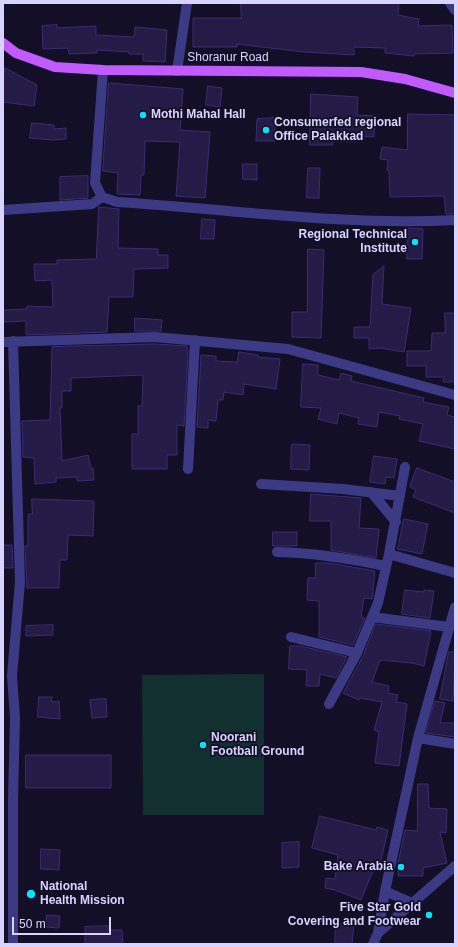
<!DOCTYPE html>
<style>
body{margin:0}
#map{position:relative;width:458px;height:947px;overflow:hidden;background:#130f26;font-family:Arial,sans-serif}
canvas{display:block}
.frame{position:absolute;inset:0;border:4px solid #d9d4ff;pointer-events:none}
.scale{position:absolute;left:12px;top:917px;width:99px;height:18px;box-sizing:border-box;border:2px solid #d9d4ff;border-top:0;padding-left:5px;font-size:12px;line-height:14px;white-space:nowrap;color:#d9d4ff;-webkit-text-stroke:3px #130f26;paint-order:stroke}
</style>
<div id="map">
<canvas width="458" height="947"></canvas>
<div class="frame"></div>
<div class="scale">50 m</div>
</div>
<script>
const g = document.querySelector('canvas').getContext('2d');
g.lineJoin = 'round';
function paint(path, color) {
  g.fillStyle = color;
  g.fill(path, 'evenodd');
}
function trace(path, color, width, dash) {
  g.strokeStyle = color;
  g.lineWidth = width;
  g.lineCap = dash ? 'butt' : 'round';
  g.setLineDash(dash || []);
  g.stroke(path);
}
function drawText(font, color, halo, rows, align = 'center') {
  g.font = font + ' Arial,sans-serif';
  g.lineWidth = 3.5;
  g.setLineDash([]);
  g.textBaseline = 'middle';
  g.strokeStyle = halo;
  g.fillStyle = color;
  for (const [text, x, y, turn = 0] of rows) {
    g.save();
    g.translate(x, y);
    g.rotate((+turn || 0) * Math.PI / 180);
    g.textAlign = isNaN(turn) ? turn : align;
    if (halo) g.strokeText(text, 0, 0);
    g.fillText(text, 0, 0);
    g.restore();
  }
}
paint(new Path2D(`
 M264,674V815H143L142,675Z`), '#12302f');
const building = new Path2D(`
 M241,3H399L398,15L419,19L418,26L452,25L453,53L415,54L414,56L385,53V48L354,47V55L304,52L237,44V47H193V18H241Z
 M57,25V28L96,26V35L134,37L135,27L167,30L165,62L143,61V54H129V52L97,50V53L69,54L68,48L43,49L42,26Z
 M5,68L37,85L34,106L3,102V82Z
 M109,83L183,89L180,130L210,132L205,198L176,196L180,142L145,141L144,175H141L140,195L117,194L118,173L103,171Z
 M208,86L222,88L220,107L206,105Z
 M311,94L358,97L357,115L375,116L374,137L356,136V142L333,141V145H310Z
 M408,114L455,115V214H446L444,196L390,197L389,170H387L388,160L380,159L382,147L407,150Z
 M275,118V141H256L257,119Z
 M32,123L54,125V129L66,128V139L53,140L30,138Z
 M243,164H257V180L243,179Z
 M308,168H320L319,198H307Z
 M88,176V198L60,200V177Z
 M99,207L119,209L118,248L158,249V255H168V268L134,269L133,297H109L107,332L26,335V321L3,322V310L27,309V306L53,307L52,280L35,281L34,264H57V260L96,259Z
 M202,219L215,220L214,239H201Z
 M408,228L423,229L422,259H407Z
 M308,249L324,250L321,338L292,337V312H307Z
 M384,266L382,304L411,308L404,352L380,348L369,349V338H354V327H370L373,275Z
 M445,313H455V382H443L444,377H426V366H407V351H431L432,333H445Z
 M135,318L162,320L161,331H135Z
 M155,344L187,346L188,355L184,426L177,425V455H167V469H132V434H138V406H142L143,375L71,378V391H62V408H60L62,461L88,455L91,468H93L94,480L77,481V477L56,478V482L35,484L34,458L23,457L22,421L50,420L52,347Z
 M239,352L258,355V357L280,359L276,389L244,384L243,395L224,392L223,400H218L216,421L208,420V428L197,427L201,355L216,356V361L237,362Z
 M303,364L318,365V375L339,380L341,373L352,376L351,381L424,398L423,402L449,407L447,415L455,417V449L419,441L423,424L399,419L400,416L379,412L377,427L358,424L359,418L339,413L337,424L318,419L321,408L301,407Z
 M292,444L310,445L309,470L291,469Z
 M374,456L397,459L394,478L386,477L385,484L370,482Z
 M417,468L455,482V513L413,497L416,490L410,487Z
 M311,494L361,498L359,528L379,529L376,558L331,550V521H310Z
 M32,499L94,501L93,536L68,535L67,560H60L59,588H27L25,546H28V514H32Z
 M404,519L428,524L422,554L398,549Z
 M273,532H297V546H273Z
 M3,545H12L13,568H3Z
 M316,563H330L375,571L372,599L364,598L361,617L365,618L353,645L319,637V601L307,600L308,578H315Z
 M405,590L424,592V590L434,591L430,618L402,614Z
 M376,624L431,631L424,666L412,663L380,660L372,682L389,686L388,693L398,695L396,702L407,704L399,766L375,763L379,732L374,730L382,702L360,698L359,700L343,693L363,656Z
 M53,625V635L26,636V626Z
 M290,646H301L347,657L336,678L320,674L319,686H306L307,670L289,669Z
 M449,652H455L453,701L440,699Z
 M39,697H52L51,702L59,701L60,719L38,717Z
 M106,699L107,717L92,718L90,700Z
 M435,701L445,703L440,723H455V737L426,733Z
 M26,755H111V788H26Z
 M418,784H428L429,808L447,809L446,833L440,832L447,863L423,868V876H398V863L405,830L417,831Z
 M320,816L376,830L377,827L388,830L379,869L374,868L361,900L335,890L325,888L326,878L335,879L338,855L312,848Z
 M299,842V867L282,868V843Z
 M41,849L60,850L59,870L41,869Z
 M47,915L60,916L59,928L46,927Z
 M336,923L354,924L352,944H335Z
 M108,926V930H122L123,944H85V927Z`);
paint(building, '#241b47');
trace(building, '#3b2d73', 1);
trace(new Path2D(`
 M450,3L455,10
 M103,70L95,183L102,197L117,202C230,209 341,226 455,220
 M177,71L187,3
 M3,210L92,204L102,197
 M3,342L155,337L288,349L455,395
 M188,469L195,340
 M261,484L343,489L400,496
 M371,492L396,522
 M277,552C314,553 348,558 385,566
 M389,554L405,467
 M372,617L449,627
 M291,637L357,653
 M329,704L357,653L378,603L389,554L455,573
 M418,738L455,744
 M385,891L412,903
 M378,933L385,891L418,738L455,607
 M13,944V799L15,718L12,676L20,582L13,341
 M373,944L378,933L455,866`), '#3d3a85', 10);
trace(new Path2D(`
 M3,43L16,53L55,67L103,70L361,72L405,79L455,93`), '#c25bff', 10);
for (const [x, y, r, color] of [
 [143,115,4,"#00e5ff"],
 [266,130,4,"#00e5ff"],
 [415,242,4,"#00e5ff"],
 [203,745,4,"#00e5ff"],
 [401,867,4,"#00e5ff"],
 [31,894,5,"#00e5ff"],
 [429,915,4,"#00e5ff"]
]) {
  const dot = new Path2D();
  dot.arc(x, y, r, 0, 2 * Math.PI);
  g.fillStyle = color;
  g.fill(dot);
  trace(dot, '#130f26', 1.5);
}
drawText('12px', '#d9d4ff', '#130f26', [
 ["Shoranur Road",228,58]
]);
drawText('bold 12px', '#d9d4ff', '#130f26', [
 ["Mothi Mahal Hall",151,115],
 ["Consumerfed regional",274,123],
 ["Office Palakkad",274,137],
 ["Regional Technical",407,235,"right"],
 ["Institute",407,249,"right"],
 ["Noorani",211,738],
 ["Football Ground",211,752],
 ["Bake Arabia",393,867,"right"],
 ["National",40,887],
 ["Health Mission",40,901],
 ["Five Star Gold",421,908,"right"],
 ["Covering and Footwear",421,922,"right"]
], 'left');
</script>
